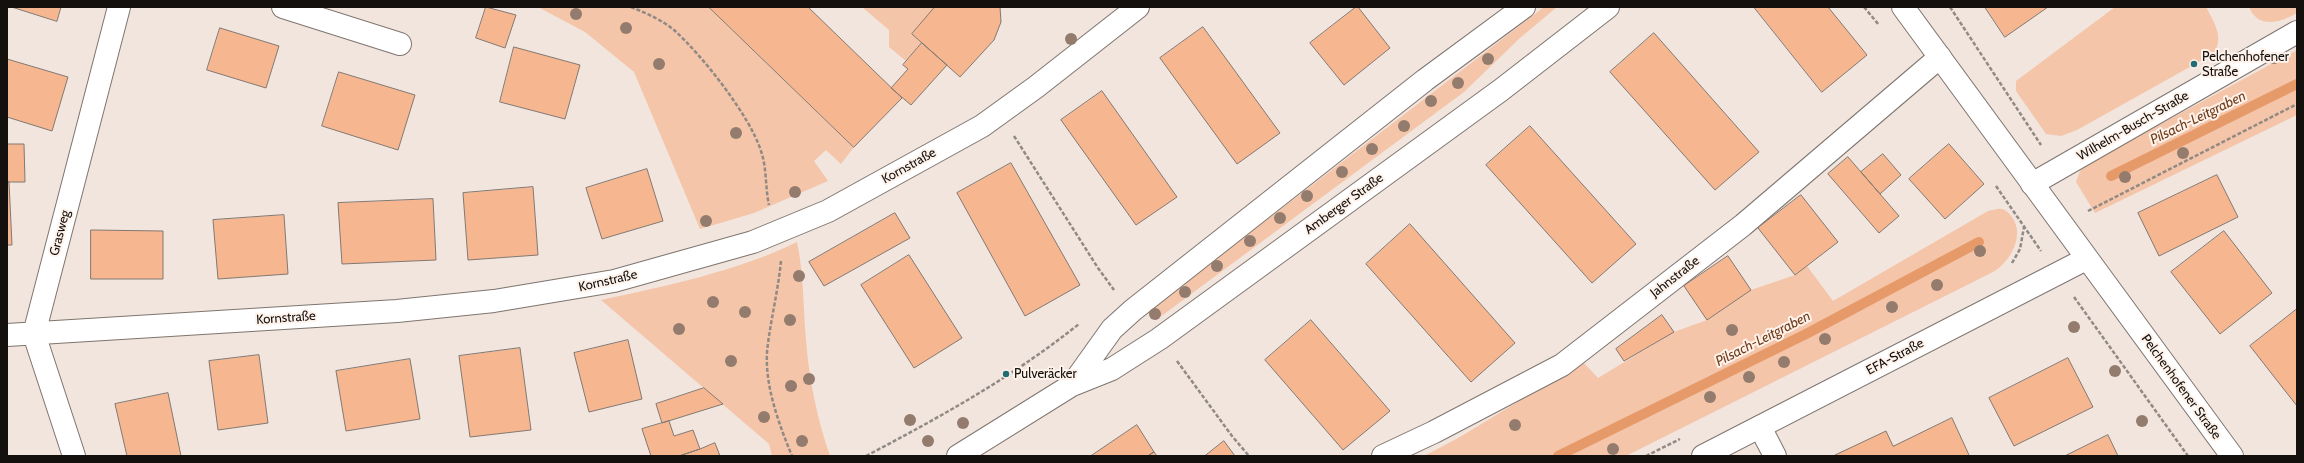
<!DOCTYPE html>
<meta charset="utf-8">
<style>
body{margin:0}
#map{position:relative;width:2304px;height:463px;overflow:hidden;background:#f1e5de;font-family:Cabin,sans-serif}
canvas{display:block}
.frame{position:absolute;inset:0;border:8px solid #13100d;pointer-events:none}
</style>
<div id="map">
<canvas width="2304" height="463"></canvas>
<div class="frame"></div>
</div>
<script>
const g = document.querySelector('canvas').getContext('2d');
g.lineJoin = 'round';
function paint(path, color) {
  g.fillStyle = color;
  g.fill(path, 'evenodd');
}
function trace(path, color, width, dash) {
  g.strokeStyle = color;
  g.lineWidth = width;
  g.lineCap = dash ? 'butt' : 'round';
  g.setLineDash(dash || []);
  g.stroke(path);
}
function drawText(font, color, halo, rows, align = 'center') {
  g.font = font + ' Cabin,sans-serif';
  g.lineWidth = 4;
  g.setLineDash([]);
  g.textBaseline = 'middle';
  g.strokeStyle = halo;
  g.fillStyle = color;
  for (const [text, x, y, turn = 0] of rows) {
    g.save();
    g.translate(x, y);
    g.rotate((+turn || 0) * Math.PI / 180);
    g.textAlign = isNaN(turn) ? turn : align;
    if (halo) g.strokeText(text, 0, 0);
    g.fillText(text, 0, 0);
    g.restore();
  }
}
paint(new Path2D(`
 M538,7H709L854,147L841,164L826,150L814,161L828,181L754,213L700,229L634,72L585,32Z
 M862,7H935V9L912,34L922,43L906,61L889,47V30Z
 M1544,7H1557L1520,38L1464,92L1156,320L1147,312Z
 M2115,7H2206C2214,22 2225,38 2213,54L2077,130L2061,136L2046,134L2016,91V81Z
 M2249,7H2297V13C2280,23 2258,29 2249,7Z
 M2297,50V115L2095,213L2076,182L2080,171L2089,163Z
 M1997,209C2004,208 2007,211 2012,217C2025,235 2011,260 1995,271L1626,456H1424L1460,437L1583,362L1598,378L1674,332L1707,320L1751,290L1795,275L1807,266L1833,301L1988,211Z
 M797,242C804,274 803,307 806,340C809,379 817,419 830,456H772L769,444L601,300C666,286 738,271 797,242Z`), '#f4c5a9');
trace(new Path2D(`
 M2111,176L2297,84
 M1558,456L1806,334L1979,242`), '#e69a6a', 10);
const building = new Path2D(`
 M12,7H61L57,21Z
 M486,7L516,15L505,48L476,38Z
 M709,7H808L902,98L854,147Z
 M935,7H1000L1001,22L994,40L960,77L912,34Z
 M1356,7H1358L1390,48L1344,85L1310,43Z
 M1754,7H1828L1867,55L1822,92Z
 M1985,7H2048L2005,37Z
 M1203,27L1280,133L1237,164L1160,58Z
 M220,28L279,46L266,88L207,70Z
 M1654,33L1759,152L1715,190L1610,72Z
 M922,43L947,65L911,105L891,88L908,69L903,65Z
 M514,47L580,65L565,119L500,102Z
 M7,59L68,77L52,131L7,117Z
 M339,72L415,95L398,150L322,126Z
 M1102,91L1177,197L1136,225L1061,120Z
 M1530,126L1636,244L1592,283L1486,165Z
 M7,144H24L25,182H7Z
 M1949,144L1984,184L1945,219L1909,179Z
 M1883,154L1901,175L1880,194L1861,172Z
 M1848,157L1899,216L1879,233L1828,174Z
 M1011,163L1080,285L1025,316L957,193Z
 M647,169L663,221L602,239L586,188Z
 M2217,175L2238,217L2159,256L2138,213Z
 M7,182H9L12,245H7Z
 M533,187L538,255L468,260L463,193Z
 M1801,195L1838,242L1795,275L1758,228Z
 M433,199L436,260L342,264L338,203Z
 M895,213L910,238L824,286L809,262Z
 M284,215L288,274L218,279L213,220Z
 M1410,224L1515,343L1471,382L1366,264Z
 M91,230L163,231V279H91Z
 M2224,231L2272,293L2220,334L2171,272Z
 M909,255L962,338L914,368L861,285Z
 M1728,256L1751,290L1707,320L1684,286Z
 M2297,309V406L2250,346Z
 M1662,315L1674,332L1624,361L1616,349Z
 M1311,320L1390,411L1343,450L1265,360Z
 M628,340L642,399L589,412L574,353Z
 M520,348L531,430L470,437L459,356Z
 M259,355L268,423L218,430L209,361Z
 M2068,358L2093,407L2014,446L1989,398Z
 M410,359L420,419L346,431L336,371Z
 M704,388L723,404L662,423L656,404Z
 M168,393L181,456H127L115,404Z
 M1952,418L1969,455L1968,456H1833L1886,431L1893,446Z
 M669,421L674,436L693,430L700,449L679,456H651L642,429Z
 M1137,425L1154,452L1148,456H1091Z
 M2108,435L2118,456H2065Z
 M1224,441L1235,456H1205Z
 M715,443L720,456H679L700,449Z
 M1154,452L1157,456H1148Z`);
paint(building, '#f6b790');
trace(building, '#827872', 1);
const minor = new Path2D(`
 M283,7L400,44
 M2032,184L2297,32
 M7,335L397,311L494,301L614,281L753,242L828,211L982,126L1036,87L1138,7
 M1760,427L1775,456
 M74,456L34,334L119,7
 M1383,456L1434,432L1562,365L1743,225L1940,57`);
const tertiary = new Path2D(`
 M1703,456L2086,259`);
const secondary = new Path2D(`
 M1903,7L2232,456
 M1072,385L1112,329L1133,310L1425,80L1524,7
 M958,456L1072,385L1112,369L1159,339L1501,90L1608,7`);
trace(minor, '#7f756f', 24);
trace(tertiary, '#7f756f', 24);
trace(secondary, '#7f756f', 24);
trace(new Path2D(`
 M631,7C646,13 662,20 674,30C702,55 750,116 761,151C767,168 765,187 769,205
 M1864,7L1879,25
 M1950,7L2041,145
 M1014,136L1098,268L1114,290
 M1996,186L2041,251
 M2088,211L2297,104
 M781,261C778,292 770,322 767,352C765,387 779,424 792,456
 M2012,263L2020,249L2024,227
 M2074,297L2188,456
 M1177,361L1232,436L1249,456
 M866,456C942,416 1011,378 1079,324
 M1646,456L1680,439`), '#918983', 2.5, [4, 2]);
trace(minor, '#fff', 22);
trace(tertiary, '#fff', 22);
trace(secondary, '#fff', 22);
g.fillStyle = '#937c6e';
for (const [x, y] of [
 [576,14],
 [626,28],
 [1071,39],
 [2274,58],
 [1488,59],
 [659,64],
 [1458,83],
 [1431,101],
 [1404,126],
 [736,133],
 [1372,149],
 [2183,153],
 [1342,172],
 [2125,177],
 [795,192],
 [1307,196],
 [1280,218],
 [706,221],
 [1250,241],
 [1980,251],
 [1217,266],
 [799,276],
 [1937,285],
 [1185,292],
 [713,302],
 [1892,307],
 [745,312],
 [1155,314],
 [790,320],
 [2074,327],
 [679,329],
 [1732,330],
 [1825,339],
 [731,361],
 [1784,362],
 [2115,371],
 [1749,377],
 [809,379],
 [791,386],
 [1710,397],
 [764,417],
 [910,420],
 [2142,421],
 [963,423],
 [1515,425],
 [802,441],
 [928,441],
 [1613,449]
]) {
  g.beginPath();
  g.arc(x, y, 6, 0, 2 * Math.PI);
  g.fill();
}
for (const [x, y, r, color] of [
 [2194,64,4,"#216c73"],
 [1006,374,4,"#216c73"]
]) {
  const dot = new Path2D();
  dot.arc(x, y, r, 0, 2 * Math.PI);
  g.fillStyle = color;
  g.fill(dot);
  trace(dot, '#fef2eb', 1.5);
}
drawText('13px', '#13100d', '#fef2eb', [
 ["Pelchenhofener",2202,57],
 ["Straße",2202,72],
 ["Pulveräcker",1014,374]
], 'left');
drawText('13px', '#13100d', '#fef2eb', [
 ["Wilhelm-Busch-Straße",2133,126,-30],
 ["Kornstraße",909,166,-29],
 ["Amberger Straße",1344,204,-36],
 ["Grasweg",60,233,-75],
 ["Jahnstraße",1675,277,-38],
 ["Kornstraße",608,281,-13],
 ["Kornstraße",286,318,-4],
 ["EFA-Straße",1895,357,-28],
 ["Pelchenhofener Straße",2181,387,54]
]);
drawText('italic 14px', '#6f3d1a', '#fef2eb', [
 ["Pilsach-Leitgraben",2198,118,-26],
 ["Pilsach-Leitgraben",1763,339,-27]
]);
</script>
